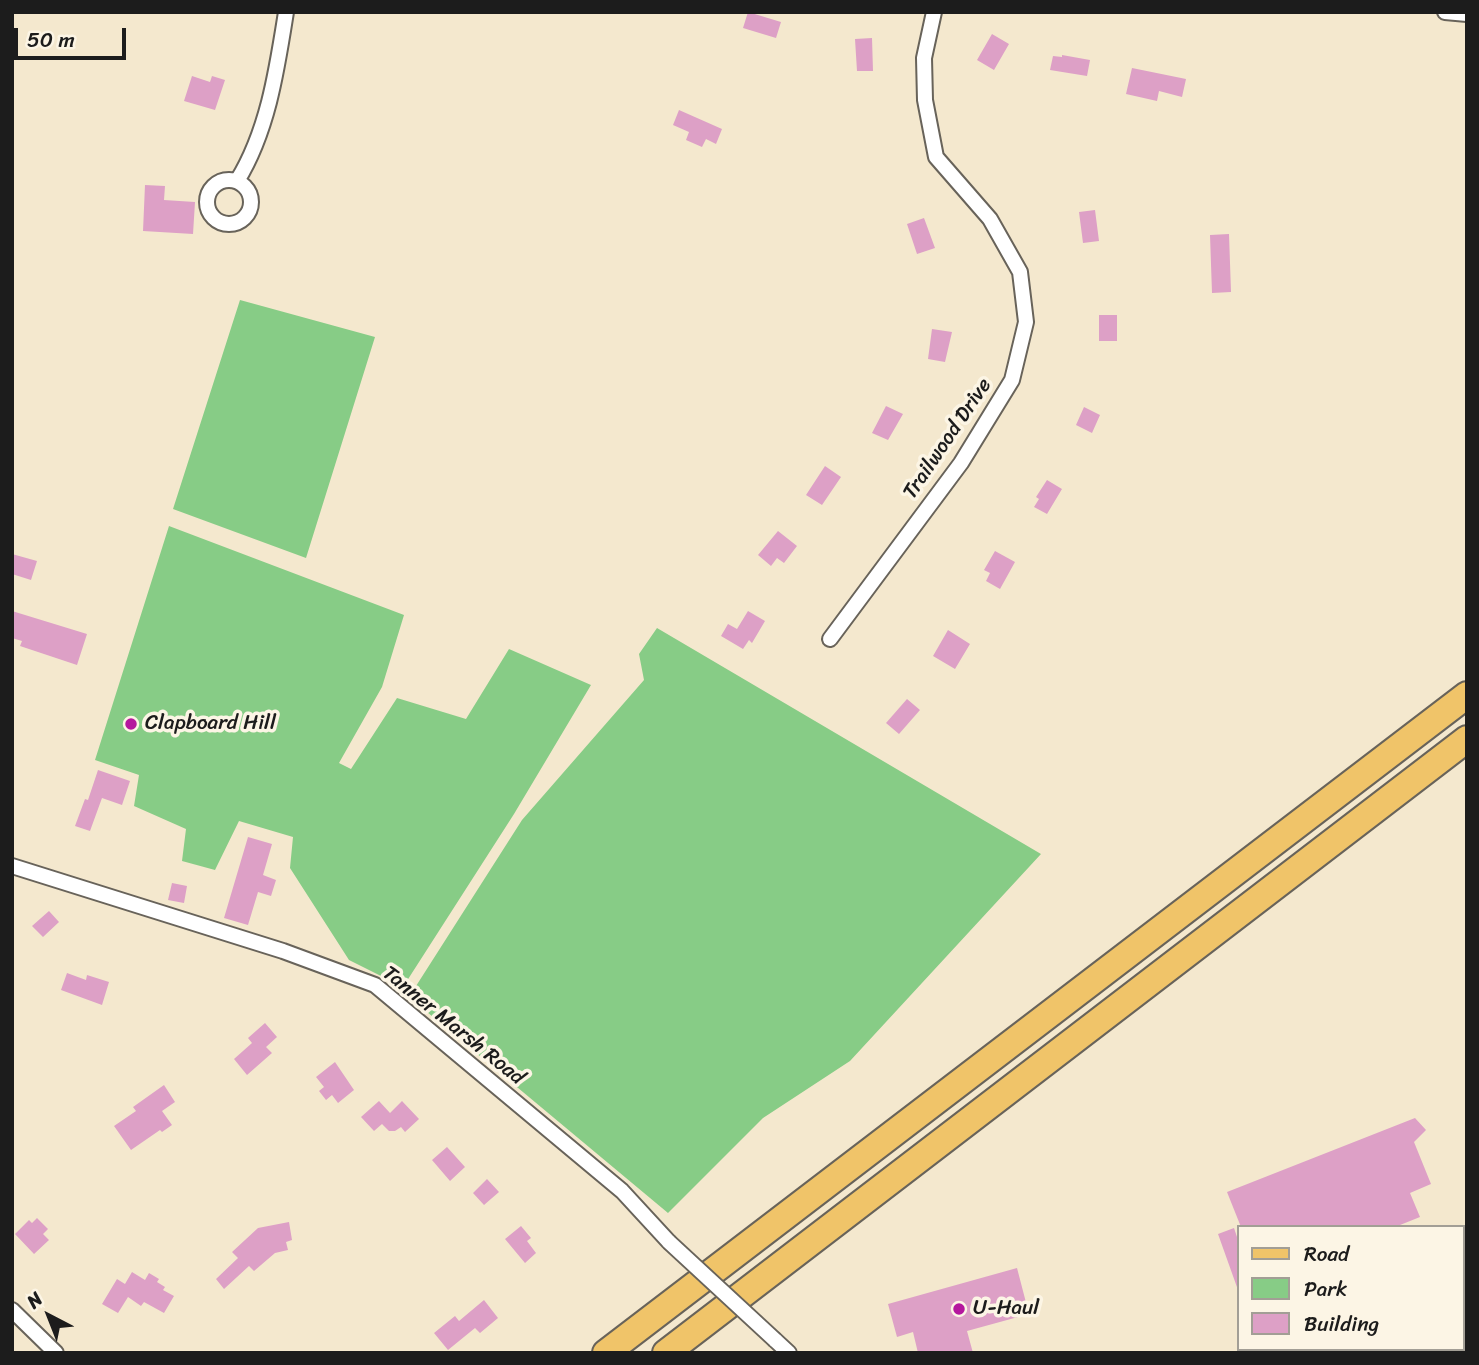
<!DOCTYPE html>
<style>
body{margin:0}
#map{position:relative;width:1479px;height:1365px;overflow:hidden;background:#f4e8ce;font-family:Sriracha,sans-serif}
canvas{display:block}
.frame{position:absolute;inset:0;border:14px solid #1c1c1c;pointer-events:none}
.legend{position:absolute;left:1237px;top:1225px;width:228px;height:126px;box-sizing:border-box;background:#fcf5e5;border:2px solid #a29e95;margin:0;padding:9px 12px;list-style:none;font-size:21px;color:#1c1c1c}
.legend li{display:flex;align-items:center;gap:14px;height:35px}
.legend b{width:35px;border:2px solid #a29e95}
.north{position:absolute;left:14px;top:1281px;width:70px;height:70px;-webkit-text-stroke:5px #fcf5e5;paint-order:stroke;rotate:318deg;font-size:19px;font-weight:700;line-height:28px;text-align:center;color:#1c1c1c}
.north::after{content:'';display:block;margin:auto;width:24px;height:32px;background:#1c1c1c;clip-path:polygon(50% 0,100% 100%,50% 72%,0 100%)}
.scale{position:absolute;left:14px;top:28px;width:112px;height:32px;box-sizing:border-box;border:4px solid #1c1c1c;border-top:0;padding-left:9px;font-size:21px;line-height:24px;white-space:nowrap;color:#1c1c1c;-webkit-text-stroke:5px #fcf5e5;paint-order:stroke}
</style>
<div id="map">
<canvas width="1479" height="1365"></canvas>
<div class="frame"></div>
<ul class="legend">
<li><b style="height:9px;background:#f0c469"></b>Road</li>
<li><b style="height:19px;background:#87cc86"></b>Park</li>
<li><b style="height:19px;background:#dda0c6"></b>Building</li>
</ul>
<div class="north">N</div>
<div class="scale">50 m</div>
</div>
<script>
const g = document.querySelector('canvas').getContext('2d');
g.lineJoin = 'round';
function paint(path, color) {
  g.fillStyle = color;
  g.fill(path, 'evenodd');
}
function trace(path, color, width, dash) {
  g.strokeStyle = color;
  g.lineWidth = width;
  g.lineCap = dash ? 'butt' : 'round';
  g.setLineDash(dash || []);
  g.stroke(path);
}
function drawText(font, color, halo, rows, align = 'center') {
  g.font = font + ' Sriracha,sans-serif';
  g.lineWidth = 7;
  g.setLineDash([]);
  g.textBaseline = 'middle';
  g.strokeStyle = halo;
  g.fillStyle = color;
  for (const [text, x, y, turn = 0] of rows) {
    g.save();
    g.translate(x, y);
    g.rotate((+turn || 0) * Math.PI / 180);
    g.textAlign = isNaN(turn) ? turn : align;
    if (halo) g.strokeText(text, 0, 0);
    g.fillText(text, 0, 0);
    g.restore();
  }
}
paint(new Path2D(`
 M240,300L375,337L306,558L173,509Z
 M169,526L404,615L382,687L339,763L351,769L397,698L466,719L509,649L591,685L514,814L403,987L349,960L290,868L293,837L239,821L215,870L182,861L186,829L134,806L139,775L95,760Z
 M657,628L1041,854L850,1061L763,1118L668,1213L409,997L522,820L644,680L639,654Z`), '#87cc86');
paint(new Path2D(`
 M748,12L781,22L776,38L743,28Z
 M992,34L1009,44L994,70L977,60Z
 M872,38L873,71H857L855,39Z
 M1062,55L1090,60L1087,76L1050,70L1053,56L1062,57Z
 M1132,68L1186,79L1182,97L1159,91L1157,101L1126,94Z
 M192,76L210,82L212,76L225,80L215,110L184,101Z
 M679,110L722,129L716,144L706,139L702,147L686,140L689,132L673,125Z
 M145,185L165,186L164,200L195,202L193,234L143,231Z
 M1095,210L1099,241L1083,243L1079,212Z
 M924,218L935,248L917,254L907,224Z
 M1229,234L1231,292L1212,293L1210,235Z
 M1099,315H1117V341H1099Z
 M932,329L952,332L945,362L928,359Z
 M886,406L903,414L888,440L872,433Z
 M1084,407L1100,415L1092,433L1076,425Z
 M825,466L841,477L822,505L806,495Z
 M1047,480L1062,489L1047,514L1034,507L1039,499L1036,497Z
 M778,531L797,546L784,563L777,558L771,566L758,555Z
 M995,551L1015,562L1000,589L986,581L990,573L984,570Z
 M12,554L37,561L31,580L12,574Z
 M12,611L87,634L77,665L20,646L22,641L12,638Z
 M748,611L765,621L752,643L749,640L743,649L721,636L728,624L737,629Z
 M948,630L970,644L955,669L933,656Z
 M907,699L920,710L899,734L886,723Z
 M98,770L130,781L122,805L102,798L90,831L75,826L85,799L88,800Z
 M248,837L272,844L263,875L276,880L271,896L258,892L248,925L224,918Z
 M172,883L187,886L184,903L168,900Z
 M49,911L59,922L43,937L32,926Z
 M67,973L86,980L87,975L109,982L102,1005L61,990Z
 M265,1023L277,1037L266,1047L272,1053L247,1075L234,1059L252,1043L248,1038Z
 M335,1062L354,1090L338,1103L332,1095L326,1100L319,1091L324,1087L316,1077Z
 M164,1085L175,1102L162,1111L172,1125L162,1132L160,1130L131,1150L114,1126L136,1111L133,1107Z
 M379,1101L390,1113L402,1101L419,1119L405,1132L401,1127L395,1131H389L382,1124L374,1131L361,1117Z
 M1415,1118L1426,1130L1414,1142L1431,1184L1410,1193L1420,1217L1395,1227H1241L1227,1192Z
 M447,1147L465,1167L450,1181L432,1160Z
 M487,1179L499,1192L484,1205L473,1193Z
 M37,1218L48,1229L43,1234L49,1240L34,1254L15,1234L29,1220L32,1223Z
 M289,1222L292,1240L286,1242L288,1250L275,1253L254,1271L249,1266L224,1289L216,1279L238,1258L232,1252L258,1228Z
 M521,1226L531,1238L527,1241L536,1253L525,1263L505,1239Z
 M1234,1228L1239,1243L1238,1290L1218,1234Z
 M1017,1268L1029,1314L967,1331L973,1353H918L913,1332L897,1337L888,1304Z
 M132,1272L145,1280L149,1273L159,1279L157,1282L165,1287L163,1290L174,1296L164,1313L144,1302L141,1306L128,1297L118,1313L102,1304L117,1279L125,1284Z
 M484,1300L498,1318L480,1333L475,1328L448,1350L434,1333L455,1316L459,1321Z`), '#dda0c6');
const street = new Path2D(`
 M1445,12L1467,14
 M207 202a22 22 0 1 1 44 0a22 22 0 1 1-44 0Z
 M237,181C268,131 277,69 286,12
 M830,639L961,463L1012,380L1026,322L1020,272L990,219L936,157L925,100L924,58L934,12
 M12,866L283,951L375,985L622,1191L669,1242
 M12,1310L56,1353
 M775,1340L789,1353`);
const primary = new Path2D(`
 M1463,1320L1467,1319
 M1382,1353L1391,1349`);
const highway = new Path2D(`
 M606,1353L1467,695
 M666,1353L1467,739`);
trace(street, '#68635a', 18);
trace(primary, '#68635a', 26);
trace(highway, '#68635a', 30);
trace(street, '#fff', 14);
trace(primary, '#f0c469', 23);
trace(highway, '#f0c469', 26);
const streetBridge = new Path2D(`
 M669,1242L775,1340`);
trace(streetBridge, '#68635a', 18, []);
trace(streetBridge, '#fff', 14);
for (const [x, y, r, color] of [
 [131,724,7,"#b5179e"],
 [959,1309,7,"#b5179e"]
]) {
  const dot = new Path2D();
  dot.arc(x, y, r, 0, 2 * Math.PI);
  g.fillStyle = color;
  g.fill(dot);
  trace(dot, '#fcf5e5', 2.5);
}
drawText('21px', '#1c1c1c', '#fcf5e5', [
 ["Trailwood Drive",948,439,-56],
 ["Tanner Marsh Road",453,1026,39]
]);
drawText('21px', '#1c1c1c', '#fcf5e5', [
 ["Clapboard Hill",145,724],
 ["U-Haul",973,1309]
], 'left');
</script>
